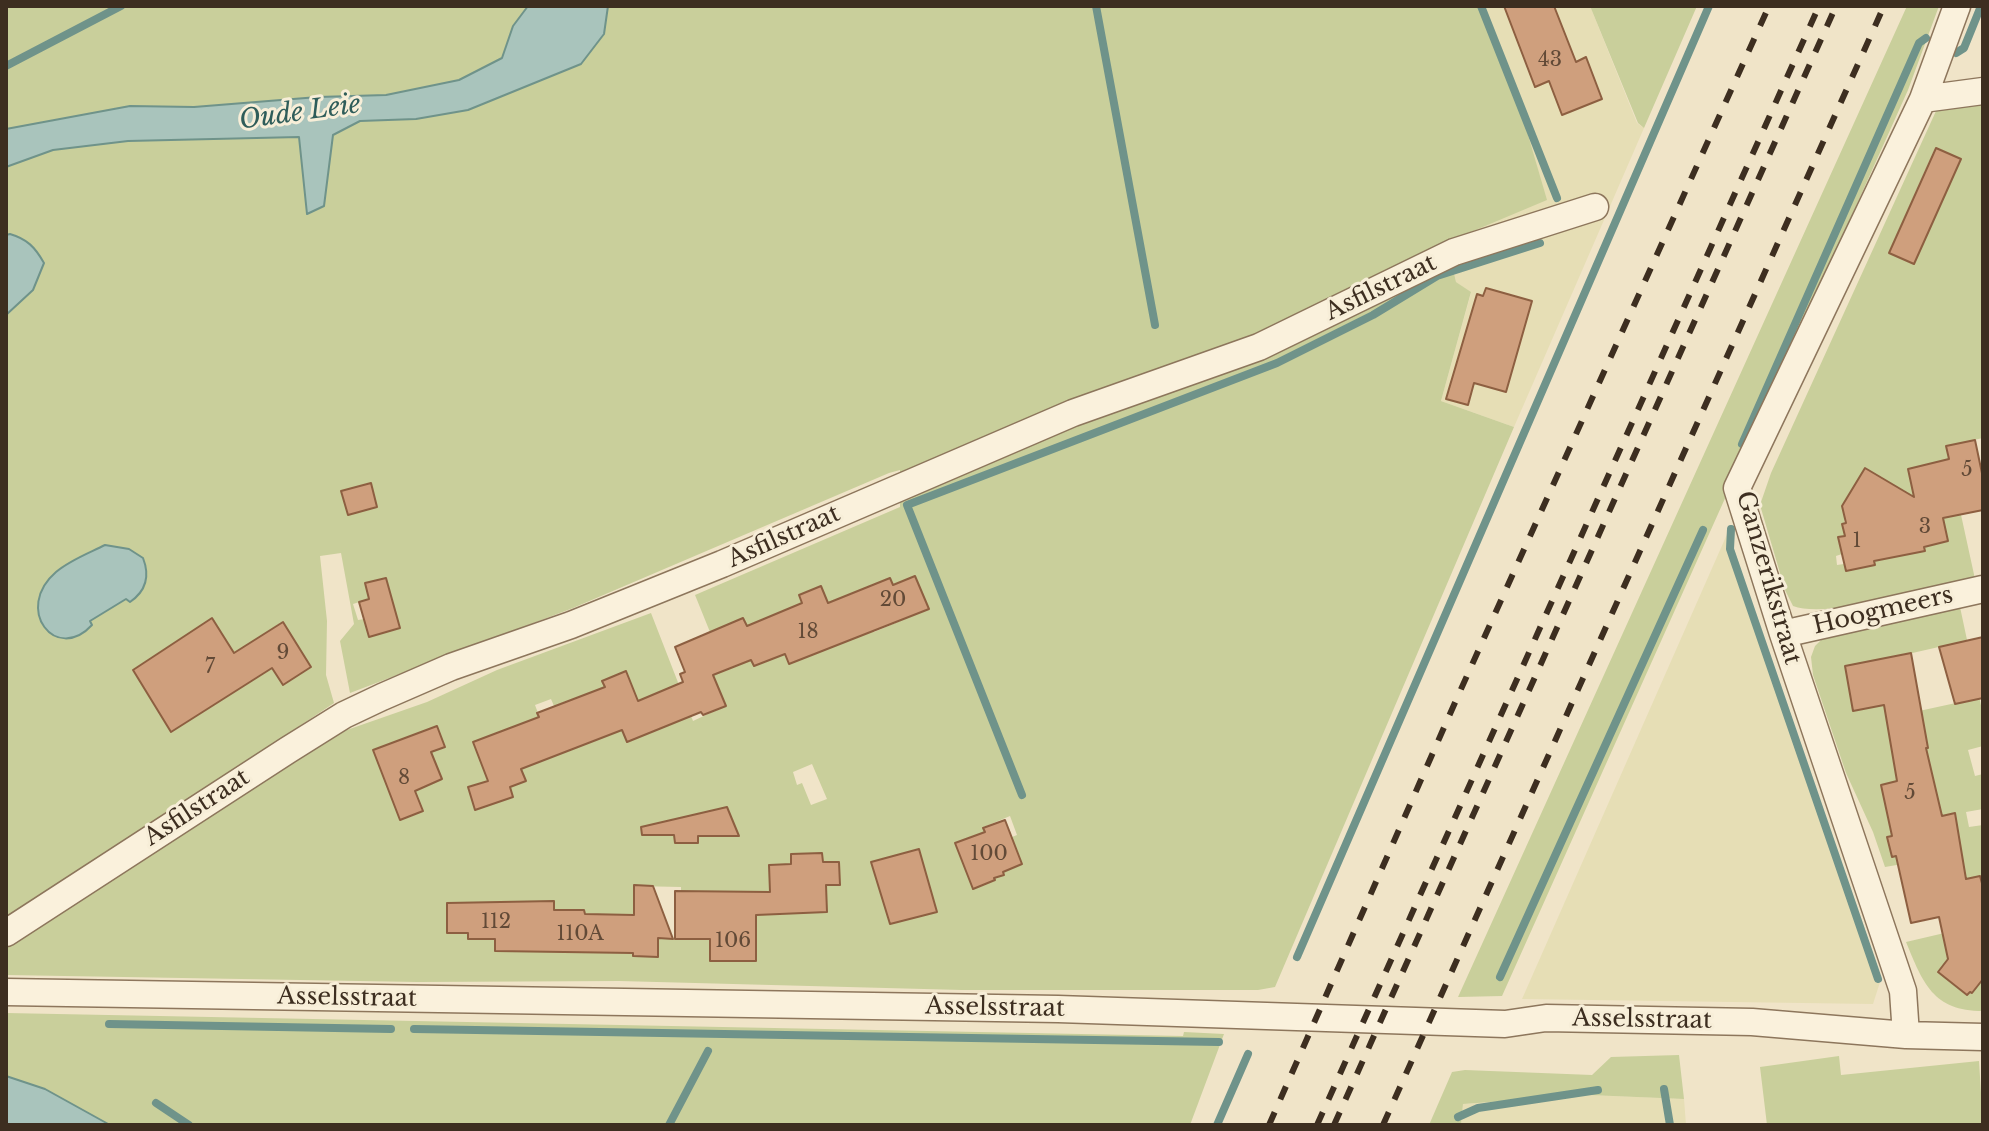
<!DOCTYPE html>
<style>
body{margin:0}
#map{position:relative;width:1989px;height:1131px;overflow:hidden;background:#f0e4c8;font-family:"Libre Baskerville",serif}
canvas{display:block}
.frame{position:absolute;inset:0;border:8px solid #3d2e20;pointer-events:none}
</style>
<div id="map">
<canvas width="1989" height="1131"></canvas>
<div class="frame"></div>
</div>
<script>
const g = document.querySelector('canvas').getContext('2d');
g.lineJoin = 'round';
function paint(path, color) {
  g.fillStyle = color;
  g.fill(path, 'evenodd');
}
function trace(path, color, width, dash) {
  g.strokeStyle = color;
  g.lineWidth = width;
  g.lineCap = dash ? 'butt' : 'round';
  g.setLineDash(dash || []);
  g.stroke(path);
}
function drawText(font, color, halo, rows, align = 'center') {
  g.font = font + ' "Libre Baskerville",serif';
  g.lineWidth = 6;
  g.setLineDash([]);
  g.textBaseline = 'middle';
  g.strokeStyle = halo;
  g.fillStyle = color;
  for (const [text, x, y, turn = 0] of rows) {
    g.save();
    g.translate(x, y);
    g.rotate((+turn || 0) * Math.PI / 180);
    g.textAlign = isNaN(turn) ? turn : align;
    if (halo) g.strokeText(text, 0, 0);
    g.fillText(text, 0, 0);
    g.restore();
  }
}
paint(new Path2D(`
 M1478,6H1590L1637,123L1644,128L1514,427L1441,401L1471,293L1456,282L1447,242L1516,94Z
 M1728,532L1881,979L1873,1004L1522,999Z
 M1589,1095L1684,1099L1686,1125H1461L1463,1104Z`), '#e6deb5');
paint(new Path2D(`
 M6,6H528L513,26L502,58L459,80L386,95L318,97L194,107L130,106L6,129Z
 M608,6H1478L1516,94L1547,200L1447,242L1456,282L1471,292L1441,401L1514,427L1275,987L1258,990H962L619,981L418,982L6,975V943L344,731L427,702L497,670L651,613L693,721L725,706L698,638L710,632L695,595L900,507V470L889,473L573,608L350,693L340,641L354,624L341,553L320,556L327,621L326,675L334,703L6,922V167L53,150L128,141L299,137L307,213L324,206L333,135L360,121L416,119L468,110L581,64L604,34ZM370,483L377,507L348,515L342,491ZM915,576L929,609L874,632L858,591L890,579L893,585ZM386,578L400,628L369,637L364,619L358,620L353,604L369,599L366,583ZM802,603L789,663L770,617ZM743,618L762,663L754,666L751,660L732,667L720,628ZM282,622L311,667L283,685L255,640ZM134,671L190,720L171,732ZM626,672L638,701L662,691L675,723L627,741L603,681ZM580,696L597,740L554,756L535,705L551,699L554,706ZM511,742L526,781L510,787L513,797L475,809ZM812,764L827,799L811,805L802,783L797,785L793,772ZM1010,816L1017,835L1012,837L1022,864L993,875L994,881L973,889L955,843L985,832L984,827ZM919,849L937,912L890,924L872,862ZM822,853L823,862H839L840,885H826L827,912L780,914L779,886L769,885V865L791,864V854ZM634,886L681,887V938H658V957L633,956ZM525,910L524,951H495V939H468Z
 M1590,6H1697L1644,128L1638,123Z
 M1907,6H1939L1908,90L1502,996L1458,997Z
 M1983,103V438L1946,446L1975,579C1934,588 1828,619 1793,606L1785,590L1760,505L1771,473L1936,111ZM1935,148L1961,160L1913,264L1889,252ZM1941,509L1948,541L1924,547L1925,551L1901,512ZM1844,512L1883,545L1885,559L1874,561V565L1846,571L1844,564L1837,565L1836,556L1842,554L1838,538L1845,536Z
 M1960,607L1983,715V746L1968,750L1975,776L1983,774V809L1966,812L1969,827L1983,825L1982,885L1980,876L1956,881L1961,854L1885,867L1873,832L1846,773L1813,675L1811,657L1815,646L1821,640L1833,635ZM1952,644L1965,701L1919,711L1908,654ZM1923,718L1928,748L1893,754L1887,724ZM1931,827L1935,847L1892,857L1887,837Z
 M1983,924L1938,972L1966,995L1972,993L1983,979V1011C1933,1011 1923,983 1906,942Z
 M6,1013L1183,1036L1184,1032L1224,1034L1190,1125H110L45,1089L6,1076Z
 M1679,1055L1684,1099L1589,1095L1463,1104L1461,1125H1429L1452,1072L1465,1070L1592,1075L1611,1057Z
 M1839,1056L1841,1075L1979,1061L1983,1125H1767L1760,1067Z`), '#c9cf9b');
const water = new Path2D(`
 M528,6H608L604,34L581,64L468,110L416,119L360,121L333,135L324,206L307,214L299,137L128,141L53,150L6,167V129L130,106L194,107L318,97L386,95L459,80L502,58L513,26Z
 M10,234C27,239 35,247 44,263L33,290L6,315V235Z
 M105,545L129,549L143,558C150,576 146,591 130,602L126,599L90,621L92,625C56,664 13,609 56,572C70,560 89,553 105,545Z
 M6,1076L45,1089L110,1125H6Z`);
paint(water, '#a9c4bc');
trace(water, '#6f938a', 2);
trace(new Path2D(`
 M1096,6L1155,325
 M1481,6L1557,198
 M1956,53L1964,48L1981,6
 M6,66L121,6
 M1742,444L1919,43L1926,38
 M1731,529L1730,549L1878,979
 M1022,795L907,505L1277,363L1373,315L1437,276L1540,243
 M1297,957L1709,6
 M1500,977L1703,530
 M109,1024L391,1029
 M414,1029L1219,1042
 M1664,1089L1670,1125
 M156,1103L189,1125
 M1458,1117L1478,1108L1598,1090
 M669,1125L708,1051
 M1217,1125L1248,1054`), '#6f938a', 8);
const building = new Path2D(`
 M1504,6H1554L1576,62L1586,57L1602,99L1562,115L1549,81L1535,87Z
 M1936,148L1961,159L1914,264L1889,253Z
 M1486,288L1532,301L1506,392L1474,383L1468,405L1446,399L1477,294L1483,296Z
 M1975,440L1983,478V510L1943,518L1948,541L1924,547L1925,551L1874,561L1875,565L1846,571L1838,537L1845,536L1842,524L1846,523L1842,506L1865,468L1914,497L1908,469L1949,459L1946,446Z
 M371,483L377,507L348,515L341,491Z
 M915,576L929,609L789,664L785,654L754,666L751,660L713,675L726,706L703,715L701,712L627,742L622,730L521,769L526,781L510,787L513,797L475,810L468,787L488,781L473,742L539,717L537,713L605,687L602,681L626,671L638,701L683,682L680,674L685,672L675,647L743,618L747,626L802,603L799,595L821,586L828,603L890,578L893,585Z
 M386,578L400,628L369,637L359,602L369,599L365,583Z
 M212,618L234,653L283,622L311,667L283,685L272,668L171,732L133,670Z
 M1983,637V698L1955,704L1939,647Z
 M1911,653L1928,748H1926L1942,816L1955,813L1966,879L1980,876L1983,887V979L1972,993L1970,992L1967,995L1938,972L1948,959L1939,917L1911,923L1896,856L1892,857L1887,837L1892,836L1881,785L1897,781L1884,705L1853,711L1845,666Z
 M437,726L445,747L431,752L442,779L415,791L423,811L400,820L373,750Z
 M727,807L739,836H698V843H675L674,835H642L641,827Z
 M1005,820L1022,864L1003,872L1004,875L994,878L995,880L973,889L955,843L985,832L983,828Z
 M919,849L937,912L890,924L871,862Z
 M822,853L823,862H839L840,885H826L827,912L756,915V961H710V939H675V891L770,892L769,865L791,864V854Z
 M634,885L653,886L673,939L658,938V957L633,956V953L495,951V939H468V933H447V903L554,901V910H584L585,914L634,915Z`);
paint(building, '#cf9f7d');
trace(building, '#8d5f41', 2);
const street = new Path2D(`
 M1923,99L1983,91
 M1783,634L1983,589
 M6,933L288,750L344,715L382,697L451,667L571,625L722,564L1073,413L1259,347L1454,252L1595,207
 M6,992L1058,1009L1505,1024L1546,1018L1752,1022L1906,1035L1983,1037
 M1906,1035L1903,991L1783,634L1737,488L1923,99L1957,6`);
trace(street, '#8d765c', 29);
trace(street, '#faf1dc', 26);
trace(new Path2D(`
 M1269,1125L1457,698L1769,6
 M1317,1125L1819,6
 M1334,1125L1836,6
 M1383,1125L1884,6`), '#3d2e20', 6, [14, 14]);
drawText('20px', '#624a37', null, [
 ["43",1550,60],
 ["5",1967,470],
 ["3",1925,527],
 ["1",1857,541],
 ["20",893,600],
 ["18",808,632],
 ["9",283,653],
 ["7",210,667],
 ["8",404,778],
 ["5",1910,793],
 ["100",989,854],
 ["112",496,922],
 ["110A",580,934],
 ["106",733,941]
]);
drawText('24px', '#3d2e20', '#f7eed8', [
 ["Asfilstraat",1381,288,-26],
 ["Asfilstraat",784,537,-24],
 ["Ganzerikstraat",1768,578,74],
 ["Hoogmeers",1883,611,-13],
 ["Asfilstraat",197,808,-33],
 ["Asselsstraat",347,998,1],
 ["Asselsstraat",995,1008,1],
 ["Asselsstraat",1642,1020,1]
]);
drawText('italic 26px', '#2f5d5a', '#f7eed8', [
 ["Oude Leie",300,113,-8]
]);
</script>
